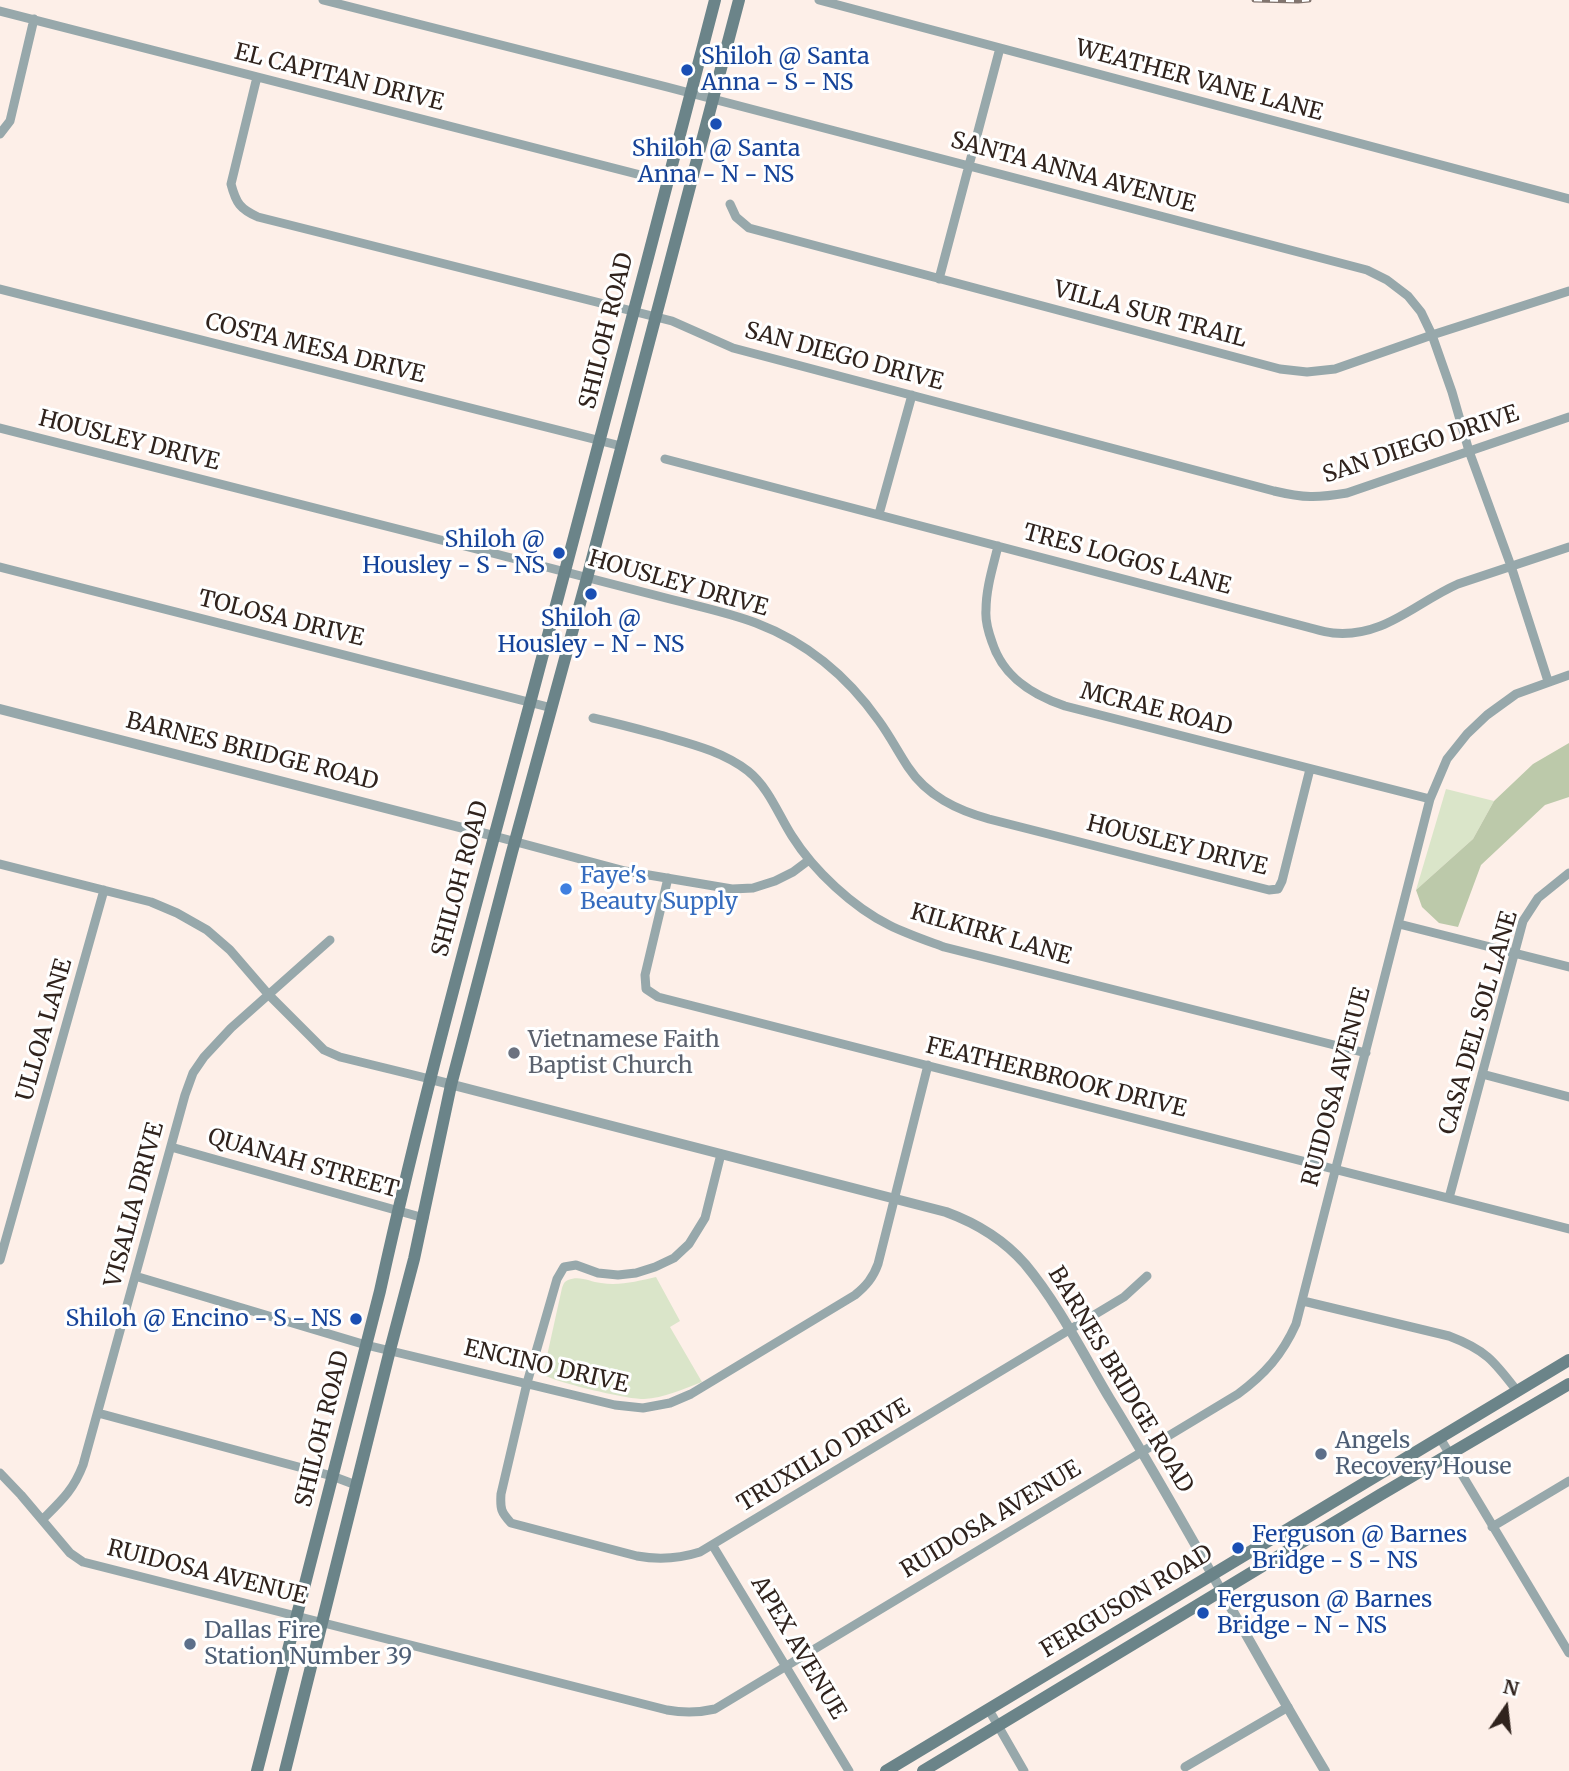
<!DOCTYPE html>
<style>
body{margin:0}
#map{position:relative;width:1569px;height:1771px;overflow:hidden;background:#fdefe8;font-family:Merriweather,serif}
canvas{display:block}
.north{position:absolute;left:1471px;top:1673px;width:70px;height:70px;-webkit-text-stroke:5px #fff;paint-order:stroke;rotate:14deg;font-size:19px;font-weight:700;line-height:28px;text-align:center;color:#30231d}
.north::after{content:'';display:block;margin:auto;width:24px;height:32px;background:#30231d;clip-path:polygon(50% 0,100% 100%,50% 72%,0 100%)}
</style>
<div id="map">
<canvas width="1569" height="1771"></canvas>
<div class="north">N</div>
</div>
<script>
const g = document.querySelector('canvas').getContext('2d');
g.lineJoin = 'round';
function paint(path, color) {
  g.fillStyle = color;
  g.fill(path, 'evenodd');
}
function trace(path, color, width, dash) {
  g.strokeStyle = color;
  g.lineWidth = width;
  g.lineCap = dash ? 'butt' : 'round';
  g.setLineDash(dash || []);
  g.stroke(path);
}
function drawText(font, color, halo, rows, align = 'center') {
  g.font = font + ' Merriweather,serif';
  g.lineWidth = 6;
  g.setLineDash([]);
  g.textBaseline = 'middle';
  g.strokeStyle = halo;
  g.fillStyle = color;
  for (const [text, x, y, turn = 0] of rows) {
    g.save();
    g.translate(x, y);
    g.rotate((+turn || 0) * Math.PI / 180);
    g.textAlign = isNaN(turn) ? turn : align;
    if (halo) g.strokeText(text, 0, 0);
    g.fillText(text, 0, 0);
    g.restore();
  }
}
paint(new Path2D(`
 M1446,789L1494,801L1473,839L1416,890Z
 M656,1277L680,1321L670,1327L702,1382C683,1389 664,1398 644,1399C631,1400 552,1382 543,1374L562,1288C564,1283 564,1282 568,1280C580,1275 590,1282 601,1283C620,1286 638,1281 656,1277Z`), '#dae5c9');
paint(new Path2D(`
 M1569,743V797L1545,805L1481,865L1458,927L1439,923L1422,907L1416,890L1473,839L1494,801L1533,764Z`), '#bcc9aa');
trace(new Path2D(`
 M323,0L667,87L1367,270L1387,280L1408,296L1421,312L1432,335L1452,392L1469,451L1511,566L1548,681
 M819,0L1569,199
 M0,11L668,182
 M257,77L231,184C236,203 240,209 258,217L672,321L733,348L1274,491C1304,498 1317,498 1347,493L1569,417
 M0,134L10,121L34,19
 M730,204L736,217L749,228L1280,369L1307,372L1335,369L1432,335L1569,291
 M939,279L1000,48
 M0,289L621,446
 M0,428C165,470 330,512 496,554C552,569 609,583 666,598C696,606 727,612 756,623C806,642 848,677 879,721C890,736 898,752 908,767C927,796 957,810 989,819L1269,890L1278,889L1282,881L1310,769
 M665,459L1307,627C1315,629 1324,632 1333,633C1384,638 1415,603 1458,584L1569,547
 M879,514L912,395
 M998,546C993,567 986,588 986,610C985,621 988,631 992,642C1003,677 1032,695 1065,706L1430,799
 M0,567L552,708
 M593,718C615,723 638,729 660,735C691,744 722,751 748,771C769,788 778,814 792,836C814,871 853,907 889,925C907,934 925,940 944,947L1366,1053
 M494,836L625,871L732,889L753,888L775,881L793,872L809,860
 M0,864L151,902L177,913L207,930L230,950L268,994L324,1050L340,1057L430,1079
 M668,878L645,975L646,989L658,997L1569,1229
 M1399,924L1569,967
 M1482,1074L1569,1097
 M171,1147L424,1218
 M721,1154L705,1218L689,1244L674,1258L655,1267L636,1273L618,1275L598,1273L576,1265L564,1267L557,1279L527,1383L501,1494C500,1509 501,1512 511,1523L637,1556C659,1560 678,1559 700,1552L1124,1297L1147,1276
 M1449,1198L1523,921L1538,898L1569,873
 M0,1260L104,890
 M135,1276L366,1345L615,1405L643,1408L670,1403L691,1394L855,1295C866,1286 873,1278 878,1264L928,1065
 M1303,1301L1449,1336C1486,1350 1494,1361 1517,1391
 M98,1413L332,1476L356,1485
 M1440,1438L1569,1653
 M0,1473L21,1495L70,1553L83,1562L667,1710C684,1713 698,1713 715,1709L1238,1394C1265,1374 1282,1355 1296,1324L1430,799L1447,759L1467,734L1487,715L1516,694L1569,675
 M42,1520C61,1501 73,1491 83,1465L185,1095L193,1073L204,1057L231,1028L330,940
 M1492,1527L1569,1481
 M713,1546L849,1771
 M989,1710L1024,1771
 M1185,1767L1288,1707`), '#97a8ab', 9);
trace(new Path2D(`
 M0,709L494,836
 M430,1079L946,1212C976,1223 1004,1240 1025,1264C1059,1305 1083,1354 1110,1399C1185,1521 1251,1648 1325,1771`), '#97a8ab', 10);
trace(new Path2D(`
 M257,1771L380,1291C423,1095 477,901 529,707C592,471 654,236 715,0
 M285,1771L390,1350L414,1259L451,1085L512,852L587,578L739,0
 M886,1771L1569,1360
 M923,1771L1380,1495L1569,1384`), '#6b8489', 12);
const rail = new Path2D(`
 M1254,0L1298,1L1309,0`);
trace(rail, '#82756f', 5);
trace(rail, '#fff', 2.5, [8]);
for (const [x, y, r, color] of [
 [687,70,7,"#1a4fb4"],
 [716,124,7,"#1a4fb4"],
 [559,553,7,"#1a4fb4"],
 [591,594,7,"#1a4fb4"],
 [566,889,7,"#3f7fe0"],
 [514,1053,7,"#6b7280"],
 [356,1319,7,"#1a4fb4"],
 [1321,1454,7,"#5c6f8a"],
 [1238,1548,7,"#1a4fb4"],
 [1203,1613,7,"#1a4fb4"],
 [190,1644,7,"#5c6f8a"]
]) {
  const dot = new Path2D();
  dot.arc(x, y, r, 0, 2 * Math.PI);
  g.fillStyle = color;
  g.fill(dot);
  trace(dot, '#fff', 2.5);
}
drawText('23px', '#164399', '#fff', [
 ["Shiloh @ Santa",701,57],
 ["Anna - S - NS",701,83],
 ["Shiloh @ Santa",716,149,"center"],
 ["Anna - N - NS",716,175,"center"],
 ["Shiloh @",545,540,"right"],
 ["Housley - S - NS",545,566,"right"],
 ["Shiloh @",591,619,"center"],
 ["Housley - N - NS",591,645,"center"],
 ["Shiloh @ Encino - S - NS",342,1319,"right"],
 ["Ferguson @ Barnes",1252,1535],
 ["Bridge - S - NS",1252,1561],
 ["Ferguson @ Barnes",1217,1600],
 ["Bridge - N - NS",1217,1626]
], 'left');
drawText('23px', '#30231d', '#fff', [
 ["EL CAPITAN DRIVE",339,78,14],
 ["WEATHER VANE LANE",1199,81,15],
 ["SANTA ANNA AVENUE",1073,173,15],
 ["VILLA SUR TRAIL",1150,315,15],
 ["SHILOH ROAD",607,331,-76],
 ["COSTA MESA DRIVE",315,349,14],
 ["SAN DIEGO DRIVE",844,357,15],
 ["HOUSLEY DRIVE",129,441,14],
 ["SAN DIEGO DRIVE",1421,445,-18],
 ["TRES LOGOS LANE",1127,560,15],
 ["HOUSLEY DRIVE",678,584,16],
 ["TOLOSA DRIVE",281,619,14],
 ["MCRAE ROAD",1156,710,14],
 ["BARNES BRIDGE ROAD",252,752,14],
 ["HOUSLEY DRIVE",1177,846,14],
 ["SHILOH ROAD",461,879,-75],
 ["KILKIRK LANE",991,935,16],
 ["CASA DEL SOL LANE",1479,1023,-74],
 ["ULLOA LANE",45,1030,-74],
 ["FEATHERBROOK DRIVE",1056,1078,14],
 ["RUIDOSA AVENUE",1337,1087,-75],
 ["QUANAH STREET",303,1164,16],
 ["VISALIA DRIVE",135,1205,-75],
 ["ENCINO DRIVE",546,1367,13],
 ["BARNES BRIDGE ROAD",1120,1380,59],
 ["SHILOH ROAD",323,1429,-76],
 ["TRUXILLO DRIVE",824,1456,-31],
 ["RUIDOSA AVENUE",991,1520,-31],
 ["RUIDOSA AVENUE",207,1573,14],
 ["FERGUSON ROAD",1127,1602,-31],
 ["APEX AVENUE",798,1648,59]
]);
drawText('23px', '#366cbe', '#fff', [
 ["Faye's",580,876],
 ["Beauty Supply",580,902]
], 'left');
drawText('23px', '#5b616d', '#fff', [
 ["Vietnamese Faith",528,1040],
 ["Baptist Church",528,1066]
], 'left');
drawText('23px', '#4e5e75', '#fff', [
 ["Angels",1335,1441],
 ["Recovery House",1335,1467],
 ["Dallas Fire",204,1631],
 ["Station Number 39",204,1657]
], 'left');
</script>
